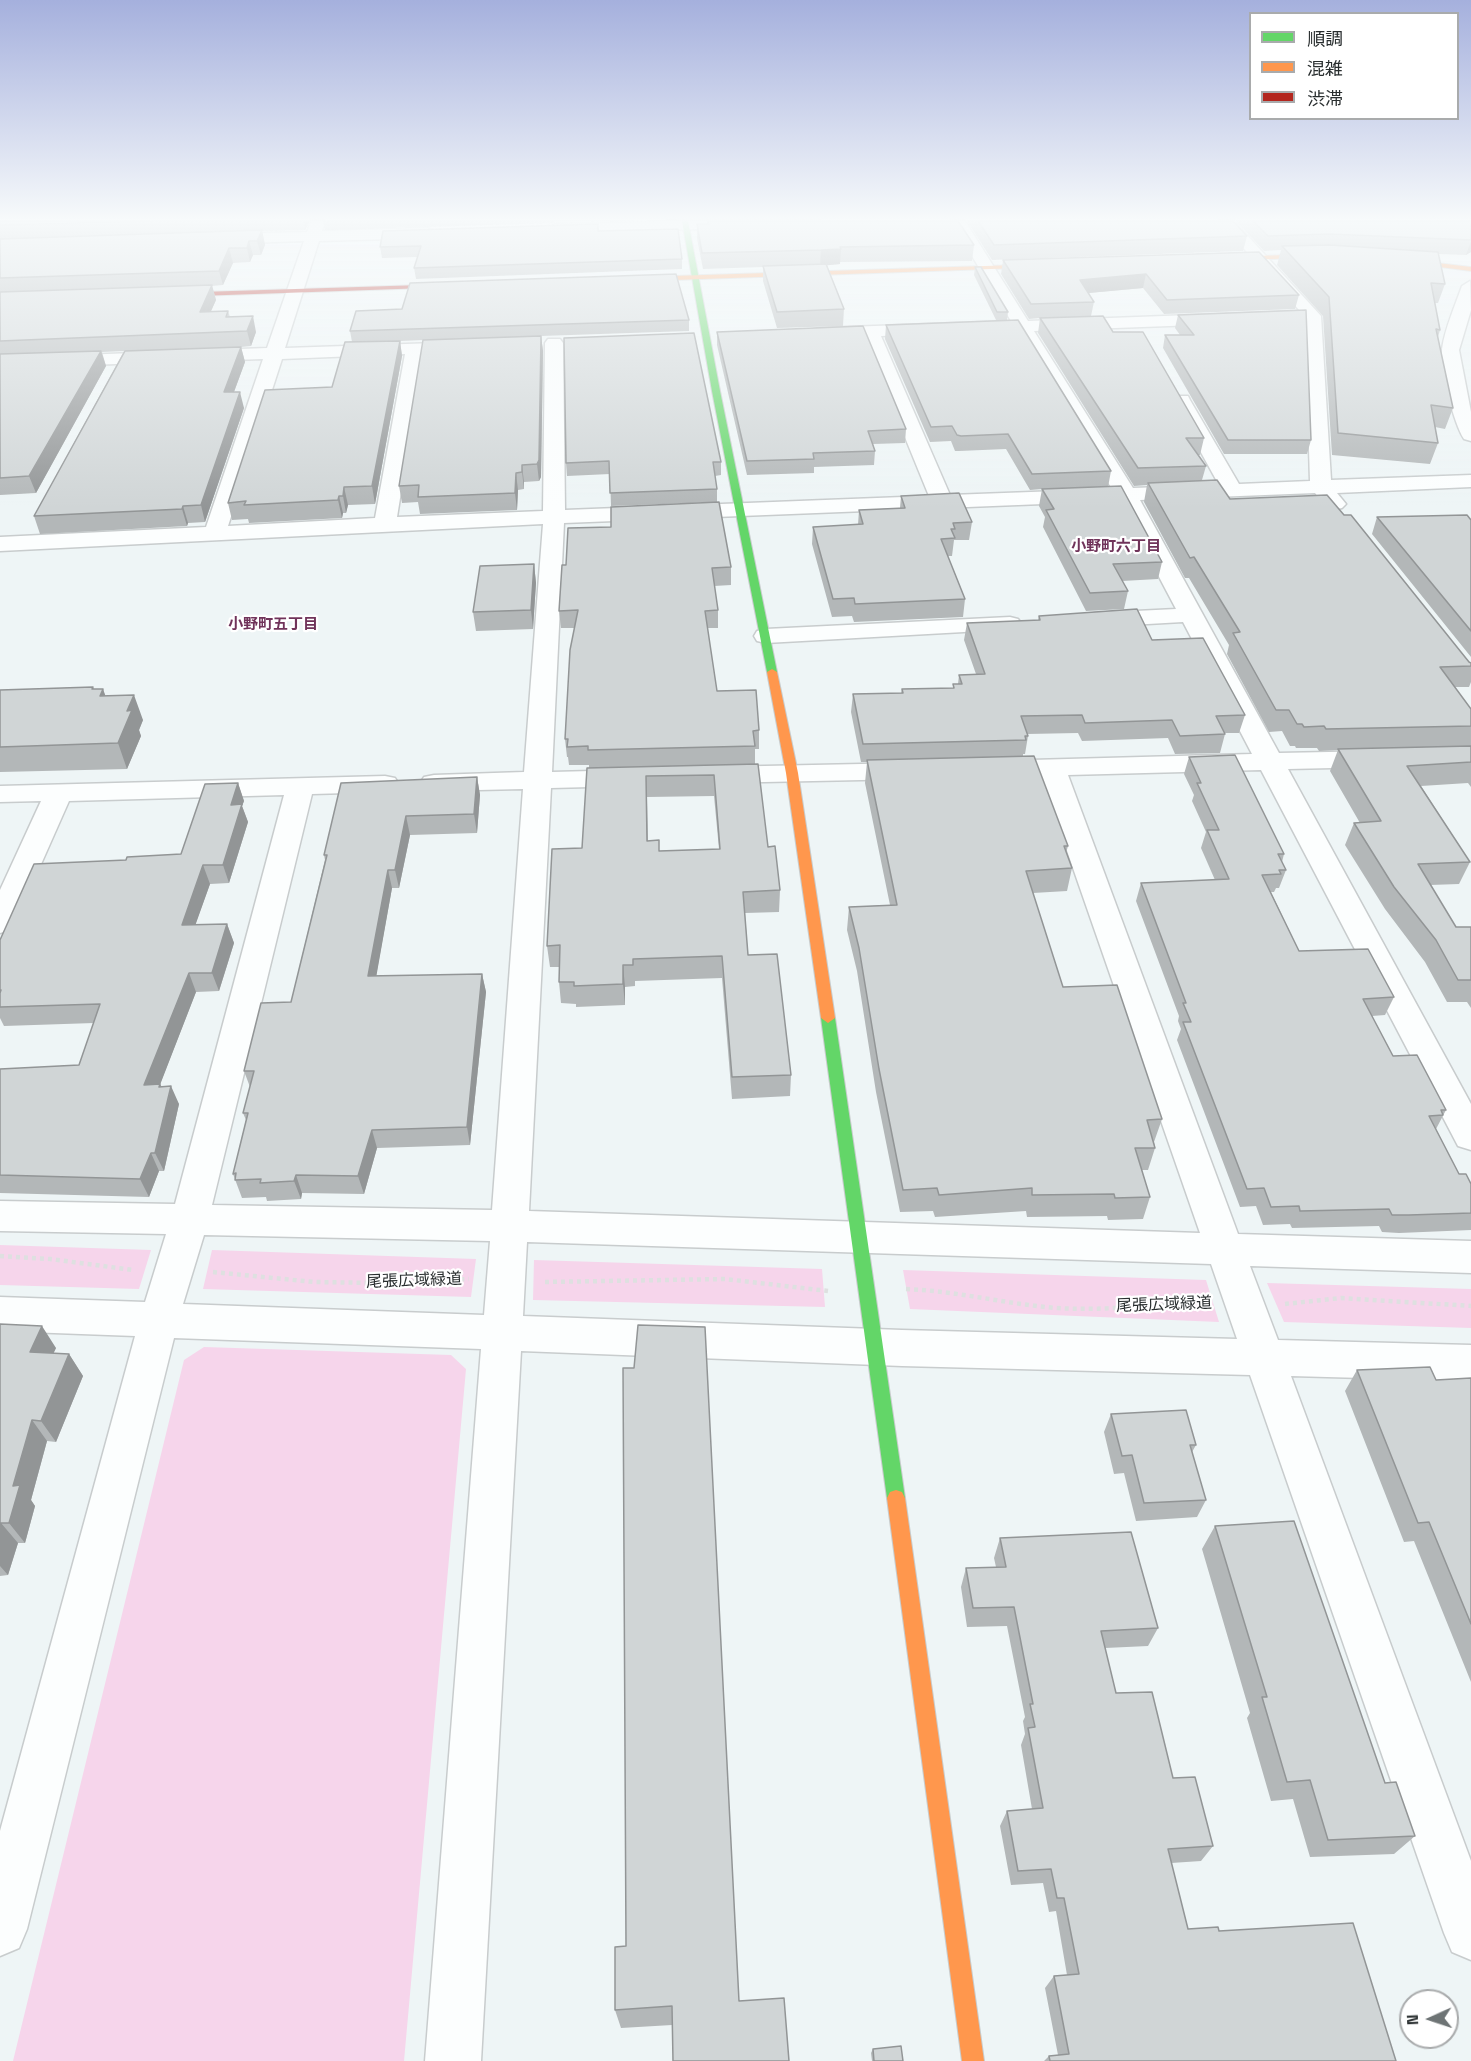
<!DOCTYPE html>
<meta charset="utf-8">
<style>
body{margin:0}
#map{position:relative;width:1471px;height:2061px;overflow:hidden;background:#eef5f6;font-family:"Space Grotesk","Noto Sans JP",sans-serif}
canvas{display:block}
.legend{position:absolute;left:1249px;top:12px;width:210px;height:108px;box-sizing:border-box;background:#fff;border:2px solid #a9abac;margin:0;padding:8px 10px;list-style:none;font-size:18px;color:#292e2f}
.legend li{display:flex;align-items:center;gap:12px;height:30px}
.legend b{width:30px;border:2px solid #a9abac}
.north{position:absolute;left:1399px;top:1989px;width:60px;height:60px;box-sizing:border-box;background:#fff;border:2px solid #a9abac;border-radius:50%;rotate:267deg;font-size:16px;font-weight:700;line-height:24px;text-align:center;color:#292e2f}
.north::after{content:'';display:block;margin:auto;width:21px;height:27px;background:#6e7475;clip-path:polygon(50% 0,100% 100%,50% 72%,0 100%)}
</style>
<div id="map">
<canvas width="1471" height="2061"></canvas>
<ul class="legend">
<li><b style="height:8px;background:#63d668"></b>順調</li>
<li><b style="height:8px;background:#ff974d"></b>混雑</li>
<li><b style="height:8px;background:#b3261e"></b>渋滞</li>
</ul>
<div class="north">N</div>
</div>
<script>
const g = document.querySelector('canvas').getContext('2d');
g.lineJoin = 'round';
function paint(path, color) {
  g.fillStyle = color;
  g.fill(path, 'evenodd');
}
function trace(path, color, width, dash) {
  g.strokeStyle = color;
  g.lineWidth = width;
  g.lineCap = dash ? 'butt' : 'round';
  g.setLineDash(dash || []);
  g.stroke(path);
}
function drawText(font, color, halo, rows, align = 'center') {
  g.font = font + ' "Space Grotesk","Noto Sans JP",sans-serif';
  g.lineWidth = 4.5;
  g.setLineDash([]);
  g.textBaseline = 'middle';
  g.strokeStyle = halo;
  g.fillStyle = color;
  for (const [text, x, y, turn = 0] of rows) {
    g.save();
    g.translate(x, y);
    g.rotate((+turn || 0) * Math.PI / 180);
    g.textAlign = isNaN(turn) ? turn : align;
    if (halo) g.strokeText(text, 0, 0);
    g.fillText(text, 0, 0);
    g.restore();
  }
}
paint(new Path2D(`
 M0,1245L151,1250L139,1289L0,1285Z
 M212,1250L476,1259L471,1297L203,1289Z
 M534,1260L822,1269L825,1307L533,1300Z
 M903,1270L1206,1280L1219,1322L910,1309Z
 M1267,1283L1471,1289V1328L1284,1322Z
 M204,1347L451,1355L466,1369L404,2061H13L184,1360Z`), '#f6d5eb');
const street = new Path2D(`
 M311,221H325L322,231L428,228L436,233L428,238L319,241L285,348L466,342L472,343L475,347L472,351L466,352L423,354L397,517L543,511L545,343L548,339H560L563,343L565,510L929,496L864,337L820,338L814,337L811,333L814,329L820,328L1011,321L951,221H965L1028,321L1300,311L1219,221H1234L1321,316L1331,480L1471,475V487L1337,493L1346,504L1342,508C1328,512 1324,504 1315,493L1140,500L1279,753L1378,751L1388,753L1391,759L1388,765L1378,767L1288,769L1471,1104V1150L1458,1146L1261,770L1068,775L1238,1234L1471,1241V1273L1250,1266L1278,1340L1471,1345V1381L1291,1376L1471,1861V1960L1452,1952L1444,1933L1250,1375L902,1366L521,1351L481,2061H425L481,1349L174,1338L27,1929L19,1948L0,1956V1831L135,1336L0,1331V1297L145,1302L166,1234L0,1231V1201L175,1204L284,795L69,801L15,923L11,930L0,933V890L41,801L0,802V786L385,776L395,778L399,784L395,790L385,792L312,794L212,1205L492,1210L523,789L434,791L424,789L420,783L424,777L434,775L524,772L543,524L0,551V537L206,527L263,359L0,368V358L267,348L304,241L219,244L211,239L219,234L307,232ZM1305,321L1310,481L1239,484L1190,400L1188,396H1174L1172,400L1219,485L1133,488L1034,331ZM1017,331L1112,489L950,495L881,336ZM405,354L375,518L228,526L282,359ZM1119,501L1176,609L1095,613L1087,615L1083,620L1087,625L1095,627L1183,622L1252,754L994,761L984,763L980,769L984,775L994,777L1041,776L1200,1233L529,1211L551,788L631,786L641,784L645,778L641,772L631,770L552,772L564,523ZM204,1235L490,1241L484,1315L183,1304ZM527,1242L1211,1264L1237,1339L902,1330L523,1316Z
 M684,221H821L814,225L555,234L547,229L555,224Z
 M1470,281L1471,310L1459,350L1471,412V441L1464,439C1454,424 1439,366 1442,349C1445,328 1455,306 1462,286Z
 M1010,617L1018,619L1022,624L1018,629L766,643L757,641L754,636L757,631L766,629Z
 M910,763L920,765L924,771L920,777L910,779L716,783L706,781L702,775L706,769L716,767Z`);
const fast = new Path2D(`
 M682,221H688L720,391L777,672L772,675L767,672L712,391Z
 M828,1013L835,1018L905,1498L902,1504L896,1506L890,1504L887,1498L821,1018Z`);
const slow = new Path2D(`
 M1323,254L1325,257L1219,261L1216,259L1219,257Z
 M1395,258L1471,267V271L1393,261Z
 M1047,264L1049,267L673,280L670,278L673,276Z
 M772,669L777,672L798,773L835,1018L828,1023L821,1018L786,773L767,672Z
 M896,1490L902,1492L905,1498L984,2061H962L887,1498L890,1492Z`);
const jam = new Path2D(`
 M453,284L455,287L169,297L166,295L169,293Z`);
trace(street, '#c8cccd', 3);
trace(fast, '#c8cccd', 2);
trace(slow, '#c8cccd', 2);
trace(jam, '#c8cccd', 2);
trace(new Path2D(`
 M0,1256L50,1259L133,1270
 M213,1272L314,1282L376,1283L469,1279
 M545,1282L725,1279L828,1291
 M906,1289C957,1291 1006,1304 1056,1308C1105,1311 1154,1305 1203,1301
 M1285,1304L1341,1298L1471,1306`), '#dee0e0', 4.5, [4, 4]);
paint(street, '#fcfefe');
paint(fast, '#63d668');
paint(slow, '#ff974d');
paint(jam, '#b3261e');
paint(new Path2D(`
 M0,221H310L305,230L262,231L265,245L261,255H253L250,262L233,263L223,285L212,286L216,300L211,311H228L230,317L256,332L251,346L241,347L245,362L234,392L244,408L205,522L188,523L187,526L40,534L34,516L124,351L102,352L106,366L36,493L0,495Z
 M323,221H554L555,223L325,230Z
 M707,221H958L974,245L972,261L840,262V264L827,265L844,309L843,326L777,328L763,281V267L703,269L697,239V224H707Z
 M967,221H1233L1247,236L1243,251L992,260Z
 M1236,221H1471V252L1466,255L1438,254L1445,284L1438,303H1435L1440,330L1438,337L1453,408L1445,429L1435,427L1438,443L1430,464L1332,455L1323,316L1277,265L1281,250L1264,251Z
 M598,231L682,259V269L416,279L414,268L417,257L382,258L380,247Z
 M1259,252L1299,295L1295,309L1164,314L1143,288L1088,293L1094,302L1091,316L1113,332L1204,438L1200,455H1198L1206,466L1202,480L1471,666V682L1469,687H1455L1471,709V787L1468,783L1421,786L1470,862L1459,884L1430,885L1456,927H1471V1008L1467,1002H1447L1425,962L1385,909L1345,845L1354,823H1360L1330,771L1338,750L1319,751L1317,748H1296L1295,746H1290L1282,731L1269,732L1227,654L1229,645L1189,578H1185L1144,502L1147,485L1134,486L1038,333L1040,318L1029,319L1001,274L1003,260Z
 M975,267L1008,312L1007,320H996L974,275Z
 M1178,315L1311,440L1307,454H1224L1163,348L1165,335H1180L1175,328Z
 M689,320V331L541,336L543,351L541,477L539,481L524,482V489L518,490L517,510L420,514L418,502L402,503L399,486L423,340L400,341L402,356L375,504L348,505L346,513H343L342,518L249,523L248,519L232,520L228,503L332,387L352,342L350,331Z
 M886,325L1111,471L1108,487L1162,562L1158,579L1122,581L1128,591L1124,609L1086,611L1043,527L1045,517L1039,506L1042,489L1030,490L1006,449L959,451H955L951,441L930,442L885,339Z
 M717,332L906,429L905,443L873,444L875,451L874,465L814,467V473L747,475L717,345Z
 M694,333L721,462V475L715,476L717,489V502L611,506L610,474L567,476L566,463Z
 M901,496L972,522L969,540H954L952,556H948L965,599L963,617L854,622L852,616L832,617L812,544L813,527L858,525L859,510L900,508Z
 M1377,517L1471,520V657L1372,534Z
 M534,564L536,583L533,629L476,631L473,612Z
 M562,565L731,567V585L714,586L718,610V628H707L717,691L759,730V749H755V764L768,847L780,890L779,912L745,913L748,955L791,1075L790,1096L732,1099L722,978L635,981V986L625,987V1005L576,1007V1004L561,1003L559,982V967H550L547,946L582,848L589,768V765H569L568,757H567L565,739L575,628H561L559,611ZM714,796L719,849L660,851L647,841V797Z
 M1039,616L1152,640L1245,715L1239,733H1224L1225,734L1220,753L1175,754L1168,738L1082,741L1078,733L1027,734L1028,736L1025,754H1023V757L1068,846L1066,853L1072,868L1067,891L1033,893L1063,987L1162,1119L1154,1142L1155,1148L1148,1170H1142L1150,1197L1143,1219L1108,1220L1107,1216L1027,1217L1026,1211L935,1217L933,1211L900,1212L876,1092L857,971L847,930L849,907L890,905L865,783L867,762H861L851,712L853,694L901,693L902,689L953,688V684H958L959,675L976,674L964,640L967,623L1038,620Z
 M93,687L94,689H103L105,696L143,720L139,730L141,736L127,769L0,772V690Z
 M1189,757L1284,854L1282,862L1286,870L1279,888H1276L1274,892H1271L1299,951L1394,997L1385,1015L1372,1016L1393,1056L1446,1110L1436,1129L1459,1174L1471,1184V1230L1399,1233L1382,1232L1379,1226L1292,1228L1290,1224L1263,1225L1256,1206L1240,1207L1177,1040L1181,1029L1178,1021L1179,1016L1136,901L1141,883L1215,880L1201,848L1206,832L1192,801L1194,795L1184,774Z
 M477,777L480,795L477,833L410,835L399,888H392L376,976L482,974L486,992L470,1145L377,1148L364,1194L302,1193L301,1199L267,1201L266,1197L242,1198L233,1174L246,1120L243,1113L250,1087L244,1071L291,1002L325,860L324,855Z
 M238,783L244,801L242,806L248,822L229,883L210,884L195,925L227,924L234,943L219,991L196,992L160,1084L162,1087L179,1104L164,1171H159L149,1197L0,1193V1069L79,1065L94,1023L4,1026L0,1018V940L126,860L181,854Z
 M0,1324L56,1348L53,1353L69,1354L83,1376L56,1442L47,1441L31,1500L35,1506L25,1543H18L8,1575L0,1576Z
 M705,1327L672,2025L621,2028L615,2010L626,1946L634,1368Z
 M1357,1370L1436,1380L1471,1378V1682L1414,1541L1404,1542L1345,1391Z
 M1111,1414L1196,1445L1192,1452L1206,1500L1197,1517L1136,1521L1124,1473L1114,1474L1104,1432Z
 M1215,1526L1385,1783L1415,1836L1394,1854L1310,1857L1293,1799L1271,1801L1247,1718L1250,1713L1202,1549Z
 M1000,1538L1158,1628L1148,1646L1105,1648L1116,1693L1173,1778L1213,1846L1201,1861L1171,1863L1188,1929L1219,1931L1396,2061H1044L1049,2056L1058,2055L1045,1988L1054,1976L1067,1975L1056,1911L1049,1912L1043,1883L1011,1885L1000,1826L1007,1811L1032,1809L1021,1745L1025,1734L1023,1721L1025,1717L1007,1626L967,1627L961,1587L966,1568L996,1567L994,1558Z
 M873,2049L903,2061H872L871,2053Z`), '#b3b7b8');
paint(new Path2D(`
 M304,221H310L305,230Z
 M262,230L265,245L261,255L257,241Z
 M249,241L253,255L250,262L247,248Z
 M1471,241V252L1466,255Z
 M229,248L233,263L223,285L219,271Z
 M841,249L840,264L820,266L821,250Z
 M1146,274L1143,288L1078,294L1080,280Z
 M212,285L216,300L204,327L200,312Z
 M253,316L256,332L251,346L247,331Z
 M541,336L543,351L541,477L539,481L537,464Z
 M400,341L402,356L375,504L372,486Z
 M241,347L245,362L228,408L224,392Z
 M101,351L106,366L36,493L29,476Z
 M240,392L244,408L205,522L201,505Z
 M522,465L524,482V489L522,472Z
 M516,473L518,490L517,510L515,493Z
 M344,487L348,505L346,513L343,496Z
 M339,496L343,513L342,518L338,500Z
 M183,506L188,523L187,526L182,509Z
 M534,564L536,583L533,629L531,610Z
 M103,689L112,714L100,696Z
 M134,695L143,720L139,730L141,736L127,769L118,743L127,711Z
 M646,776L647,797L648,862L647,841Z
 M477,777L480,795L477,833L474,814Z
 M238,783L244,801L242,806L248,822L229,883L223,865L231,805Z
 M406,816L410,835L399,888L395,870Z
 M203,865L210,884L189,943L182,925Z
 M388,870L392,888L373,995L368,976Z
 M227,924L234,943L219,991L212,973Z
 M623,965L625,987V1005L623,984Z
 M189,973L196,992L153,1103L144,1085Z
 M482,974L486,992L470,1145L467,1127Z
 M160,1084L168,1101L171,1086L179,1104L164,1171L155,1153L159,1087Z
 M372,1130L377,1148L364,1194L358,1176Z
 M151,1153L159,1171L149,1197L140,1179Z
 M296,1175L302,1193L301,1199L294,1181Z
 M42,1326L56,1348L44,1374L30,1352Z
 M69,1354L83,1376L56,1442L41,1421Z
 M32,1420L47,1441L31,1500L35,1506L25,1543L9,1523L13,1486Z
 M1,1523L18,1543L8,1575L0,1566V1528Z`), '#929596');
const building = new Path2D(`
 M0,221H150L0,225Z
 M708,221H958L974,245L840,247L841,249L821,250L702,253L697,224H709Z
 M978,221H1233L1247,236L994,245Z
 M1253,221H1471V240L1329,234L1268,236Z
 M598,224V231L678,229L682,259L414,268L421,246L380,247L383,231Z
 M262,230L257,241H249L247,248H229L219,271L0,278V239Z
 M1330,245L1438,252L1445,284L1431,283L1440,330L1436,329L1453,408L1431,405L1438,443L1338,433L1329,297L1282,246Z
 M1259,252L1299,295L1167,300L1146,274L1080,280L1094,302L1031,304L1003,260Z
 M826,264L844,309L777,312L763,266Z
 M975,267H981L1008,312H997Z
 M676,274L689,320L350,331L356,311L402,309L410,283Z
 M212,285L200,312L228,311L226,317L253,316L247,331L0,341V292Z
 M1306,310L1311,440H1228L1165,335H1194L1178,315Z
 M1103,316L1113,332H1143L1204,438H1186L1206,466L1138,468L1040,318Z
 M1018,320L1111,471L1032,474L1008,434L961,436L957,435L952,426L931,427L886,325Z
 M863,326L906,429L868,431L875,451L813,453L814,459L747,461L717,332Z
 M694,333L721,462H713L717,489L610,493L609,461L566,463L564,338Z
 M541,336L539,460L537,464L522,465V472L516,473L515,493L418,497L419,485L399,486L423,340Z
 M400,341L372,486L344,487L343,496H339L338,500L244,505L246,501L228,503L265,390L332,387L345,342Z
 M241,347L224,392H240L201,505L183,506L182,509L34,516L125,351Z
 M101,351L29,476L0,478V354Z
 M1217,480L1230,499L1327,495L1344,515H1351L1469,662L1471,663V666L1440,667L1471,709V726L1326,729L1324,726L1304,727L1302,724H1297L1289,710H1276L1233,633L1240,632L1194,557L1190,558L1148,483Z
 M1121,486L1162,562L1113,564L1128,591L1090,593L1046,510L1054,509L1042,489Z
 M959,493L972,522L953,523L955,529H951L955,538L941,539L965,599L855,604L854,598L833,599L813,527L863,524L859,510L905,508L901,496Z
 M719,502L731,567L712,568L718,610L705,611L717,691L756,690L759,730L753,731L755,746L588,750V746L567,747L568,739H565L570,650L578,610L559,611L562,565H566L568,528L611,527V507Z
 M1467,515L1471,520V631L1377,517Z
 M534,564L531,610L473,612L480,566Z
 M1137,609L1152,640L1203,638L1245,715L1216,716L1225,734L1180,736L1172,720L1085,723L1082,715L1021,716L1028,736H1025L1026,740L863,744L853,694L903,693L902,689L954,688L953,684H962L959,675L985,674L967,623L1040,620L1039,616Z
 M93,687L92,689H103L100,696L134,695L127,711L132,710L118,743L0,747V690Z
 M1471,746V762L1407,766L1470,862L1418,864L1456,927H1471V980H1458L1436,940L1394,887L1354,823L1381,821L1338,749Z
 M1235,755L1284,854H1278L1286,870H1279L1281,874L1262,875L1299,951L1368,949L1394,997L1363,999L1393,1056L1417,1055L1446,1110H1441L1443,1115L1429,1116L1459,1174H1466L1471,1184V1213L1409,1215H1392L1389,1209L1300,1211L1299,1206L1271,1207L1264,1188L1247,1189L1183,1022H1191L1183,1003H1186L1141,883L1229,879L1207,830H1219L1197,783H1201L1189,757Z
 M1034,756L1068,846H1064L1072,868L1026,871L1063,987L1117,985L1162,1119L1147,1120L1155,1148H1135L1150,1197L1115,1198L1114,1194L1032,1195V1188L939,1195L937,1188L903,1190L879,1069L859,948L849,907L897,905L867,760Z
 M758,764L768,847L775,846L780,890L743,892L748,955L777,954L791,1075L732,1077L722,956L633,959V965H623V984L574,986V982H559L560,945L547,946L552,849L582,848L587,768ZM714,775L720,849L659,851V840L647,841L646,776Z
 M477,777L474,814L406,816L395,870H388L368,976L482,974L467,1127L372,1130L358,1176L296,1175L294,1181L260,1183L261,1179L235,1180L236,1173L233,1174L248,1113H243L254,1071H244L261,1003L291,1002L327,855H324L341,783Z
 M238,783L231,805L242,804L223,865H203L182,925L227,924L212,973H189L144,1085L160,1084L159,1087L171,1086L155,1153H151L140,1179L0,1175V1069L79,1065L100,1004L0,1007V993L1,990H0V940L34,864L126,860L127,857L181,854L205,784Z
 M0,1324L42,1326L30,1352L69,1354L41,1421L32,1420L13,1486L20,1485L9,1523H1L0,1528Z
 M638,1325L705,1327L739,2001L784,1998L789,2061H673L672,2006L615,2010V1947L626,1946L623,1368H634Z
 M1430,1367L1436,1380L1471,1378V1624L1429,1522L1418,1523L1357,1370Z
 M1186,1410L1196,1445H1190L1206,1500L1144,1503L1132,1455L1122,1456L1111,1414Z
 M1294,1521L1385,1783L1396,1782L1415,1836L1328,1840L1310,1780L1287,1782L1262,1697H1267L1215,1526Z
 M1131,1532L1158,1628L1101,1631L1116,1693L1152,1692L1173,1778L1195,1777L1213,1846L1168,1849L1188,1929L1218,1927L1219,1931L1353,1923L1396,2061H1050L1049,2056L1069,2054L1054,1976L1079,1974L1064,1898H1057L1051,1869L1018,1871L1007,1811L1043,1808L1028,1728L1035,1727L1030,1704H1033L1014,1607L973,1608L966,1568L1006,1567L1000,1538Z
 M901,2046L903,2061H874L873,2049Z`);
paint(building, '#d0d5d6');
trace(building, '#929596', 1.5);
const sky = g.createLinearGradient(0, 0, 0, 509);
sky.addColorStop(0, '#a5b0dd');
sky.addColorStop(0.43, '#f7fafb');
sky.addColorStop(1, '#f7fafb00');
g.fillStyle = sky;
g.fillRect(0, 0, 1471, 509);
drawText('bold 15px', '#70335a', '#fff', [
 ["小野町六丁目",1116,547],
 ["小野町五丁目",273,625]
]);
drawText('16px', '#292e2f', '#fff', [
 ["尾張広域緑道",414,1281,-2],
 ["尾張広域緑道",1164,1305,-2]
]);
</script>
